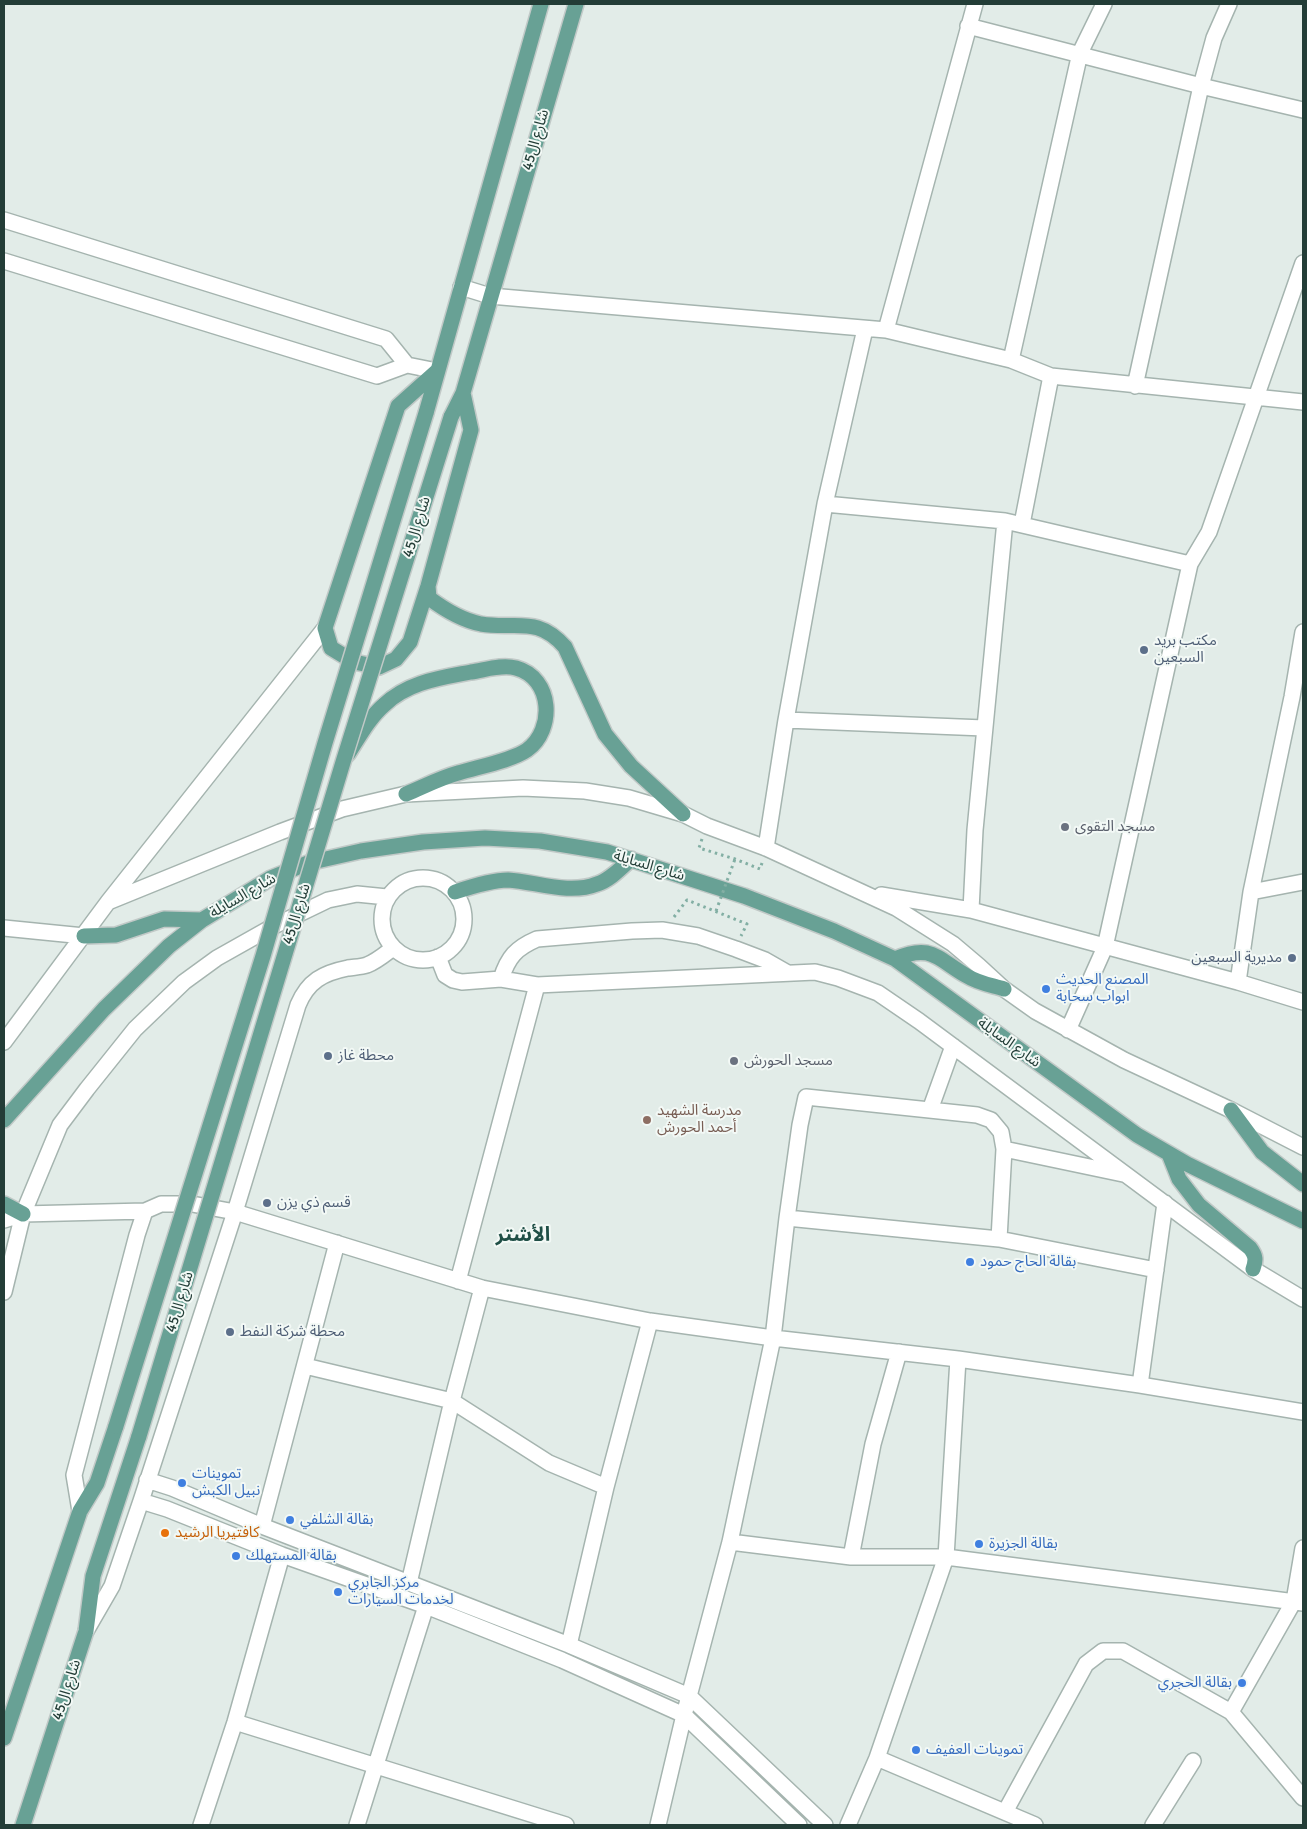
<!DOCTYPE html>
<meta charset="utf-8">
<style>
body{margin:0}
#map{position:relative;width:1307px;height:1829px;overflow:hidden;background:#e2ece8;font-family:Signika,sans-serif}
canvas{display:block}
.frame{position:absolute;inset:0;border:5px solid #233d37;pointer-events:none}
</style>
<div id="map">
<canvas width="1307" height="1829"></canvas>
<div class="frame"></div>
</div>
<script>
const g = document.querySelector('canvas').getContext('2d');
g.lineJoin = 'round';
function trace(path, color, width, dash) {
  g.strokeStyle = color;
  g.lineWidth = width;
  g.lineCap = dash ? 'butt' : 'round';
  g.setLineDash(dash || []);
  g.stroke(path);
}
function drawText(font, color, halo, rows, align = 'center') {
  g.font = font + ' Signika,"Noto Sans Arabic",sans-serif';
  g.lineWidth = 4;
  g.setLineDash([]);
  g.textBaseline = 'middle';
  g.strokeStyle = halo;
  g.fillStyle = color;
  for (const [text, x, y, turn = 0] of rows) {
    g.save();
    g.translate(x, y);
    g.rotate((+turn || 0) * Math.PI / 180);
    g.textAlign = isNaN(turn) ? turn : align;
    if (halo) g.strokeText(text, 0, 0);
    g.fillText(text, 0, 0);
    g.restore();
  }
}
const minor = new Path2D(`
 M968,26L1201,86L1303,110
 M4,220L386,339L407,365
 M4,261L377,376L407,365L437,371
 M461,287L490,296L886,330L1011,360L1051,376L1303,402
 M886,330L975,4
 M1011,360L1080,53L1104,4
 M1135,386L1201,86L1214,38L1229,4
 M825,504L1005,521L1190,564
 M1022,524L1051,376
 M786,720L984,728
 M766,848L786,720L825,504L865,329
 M382 919a41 41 0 1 1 82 0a41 41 0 1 1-82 0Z
 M1251,892L1303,882
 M881,895L971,910L1238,982L1303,1002
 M108,902L280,832L342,809L406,794L523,788L585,791L629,798L683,814L707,826L766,848L896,908L953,944L979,966L1004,989L1035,1011L1124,1060L1231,1110L1303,1147
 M971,910L975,830L1005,521
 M4,928L84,936
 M438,957L445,975L453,980L462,982L501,979L537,985L815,972L838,978L878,993L919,1021L1253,1269L1303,1299
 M501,979C508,957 516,948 537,939L632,931L662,930L698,936L736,949L765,960L786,972
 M1238,982L1251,892L1292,697L1303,632
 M1068,1030L1105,947L1190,564L1209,532L1303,263
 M4,1042L108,902L325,628
 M930,1110L953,1046
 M1004,1149L1123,1174
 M787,1218L999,1239L1156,1270
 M4,1220L23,1214L145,1211L161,1204H192L235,1212L482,1288L650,1321L773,1338L958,1359L1140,1385L1303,1412
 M458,1281L537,985
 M4,1292L23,1214L60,1125L87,1089L135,1029L184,982L217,958L272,927L328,900L357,894L387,897
 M305,1366L452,1401L549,1463L606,1487
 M1140,1385L1165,1203
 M147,1480L172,1488L262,1526L569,1645L689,1696L825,1825
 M141,1501L167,1509L282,1555L426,1606L562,1660L684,1715L799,1825
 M80,1511L74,1475L137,1235L145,1211
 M262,1526L337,1243
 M730,1542L851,1557H946L1303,1603
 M851,1557L873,1444L899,1352
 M409,1583L452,1401L482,1288
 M86,1631L112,1586L141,1501L235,1212L298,1005C308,981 323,973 348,968C354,967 361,967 367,965C377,961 385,954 393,948
 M569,1645L606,1487L650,1321
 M1231,1712L1294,1601L1303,1548
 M235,1722L566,1825
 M877,1758L1035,1825
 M1005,1812L1086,1664L1103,1651H1123L1231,1712L1303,1798
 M201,1825L235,1722L282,1555
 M357,1825L426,1606
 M658,1825L684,1715L730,1542L773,1338L787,1218L800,1125L806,1097L977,1115L991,1120L1001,1132L1004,1149L999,1239
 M848,1825L877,1758L946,1557L958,1359
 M1153,1825L1193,1761`);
const major = new Path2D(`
 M437,371L398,406L325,628L331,648L354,662L379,667L396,659L410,642L428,586L471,430L463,393
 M426,413L541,4
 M451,417L463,393L576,4
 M428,586L429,598C445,610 461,620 481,624C516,630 537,615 565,647L605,734L631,766L683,814
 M348,754C359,737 369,718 384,705C408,682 440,678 471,672C485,670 502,664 516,668C553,678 555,730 527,750C511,761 477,767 458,773C440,778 423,787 406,794
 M455,892C470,887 492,880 508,880C537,882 569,895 597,884C610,880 621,868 631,859
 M84,936L116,935L164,919L202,920
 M895,959C932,943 937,959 967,976C978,983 991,985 1004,989
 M1231,1110L1262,1152L1303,1184
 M4,1120L104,1009L169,946L202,920L271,878L308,863L361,851L423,842L485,838L540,841L607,852L744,896L834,931L895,959L1137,1135L1187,1164L1303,1221
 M1169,1154L1179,1179L1199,1205L1250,1248C1256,1256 1256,1260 1253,1269
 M4,1204L23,1214
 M4,1738L80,1511L97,1483L116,1426
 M23,1825L86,1631L93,1576L139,1436`);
trace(minor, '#a5b4af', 18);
trace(major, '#c1c9c7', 18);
trace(new Path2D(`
 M702,839L699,848L735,859L760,869L762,863
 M674,917L687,900L747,924L741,936`), '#83afa4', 3, [2.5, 4]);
trace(minor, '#fff', 15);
trace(major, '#68a195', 15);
const majorBridge = new Path2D(`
 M116,1426L263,956L325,743L426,413
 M139,1436L344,759L451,417`);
trace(majorBridge, '#c1c9c7', 18, []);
trace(new Path2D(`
 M716,911L735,859`), '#83afa4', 3, [2.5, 4]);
trace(majorBridge, '#68a195', 15);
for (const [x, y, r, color] of [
 [1144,650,5,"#5c6f8a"],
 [1065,827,5,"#6b7280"],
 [1292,958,5,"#5c6f8a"],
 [1046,989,5,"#3f7fe0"],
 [328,1056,5,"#5c6f8a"],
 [734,1061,5,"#6b7280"],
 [647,1120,5,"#8d6e63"],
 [267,1203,5,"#5c6f8a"],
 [970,1262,5,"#3f7fe0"],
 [230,1332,5,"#5c6f8a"],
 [182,1483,5,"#3f7fe0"],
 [290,1520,5,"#3f7fe0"],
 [165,1533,5,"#e8710a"],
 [979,1544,5,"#3f7fe0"],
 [236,1556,5,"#3f7fe0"],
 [338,1592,5,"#3f7fe0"],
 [1242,1683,5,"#3f7fe0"],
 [916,1750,5,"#3f7fe0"]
]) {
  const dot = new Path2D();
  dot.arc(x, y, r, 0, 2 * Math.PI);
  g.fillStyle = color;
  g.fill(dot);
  trace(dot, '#f3f9f6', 2);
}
drawText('15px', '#233d37', '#f3f9f6', [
 ["شارع ال45",536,140,-74],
 ["شارع ال45",417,527,-73],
 ["شارع السايلة",649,866,17],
 ["شارع السايلة",243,896,-30],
 ["شارع ال45",297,914,-73],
 ["شارع السايلة",1009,1043,36],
 ["شارع ال45",180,1302,-73],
 ["شارع ال45",67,1690,-72]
]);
drawText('15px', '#4e5e75', '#f3f9f6', [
 ["مكتب بريد",1154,641],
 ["السبعين",1154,658],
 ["مديرية السبعين",1282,958,"right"],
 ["محطة غاز",338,1056],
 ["قسم ذي يزن",277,1203],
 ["محطة شركة النفط",240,1332]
], 'left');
drawText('15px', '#5b616d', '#f3f9f6', [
 ["مسجد التقوى",1075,827],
 ["مسجد الحورش",744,1061]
], 'left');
drawText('15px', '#366cbe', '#f3f9f6', [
 ["المصنع الحديث",1056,980],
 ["ابواب سحابة",1056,997],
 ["بقالة الحاج حمود",980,1262],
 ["تموينات",192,1474],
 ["نبيل الكبش",192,1491],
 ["بقالة الشلفي",300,1520],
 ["بقالة الجزيرة",989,1544],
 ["بقالة المستهلك",246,1556],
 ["مركز الجابري",348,1583],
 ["لخدمات السيارات",348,1600],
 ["بقالة الحجري",1232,1683,"right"],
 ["تموينات العفيف",926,1750]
], 'left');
drawText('15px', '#785e54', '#f3f9f6', [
 ["مدرسة الشهيد",657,1111],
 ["أحمد الحورش",657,1128]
], 'left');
drawText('15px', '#c56008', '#f3f9f6', [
 ["كافتيريا الرشيد",175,1533]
], 'left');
drawText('bold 20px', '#1f4f46', '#f3f9f6', [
 ["الأشتر",523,1236]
]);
</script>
